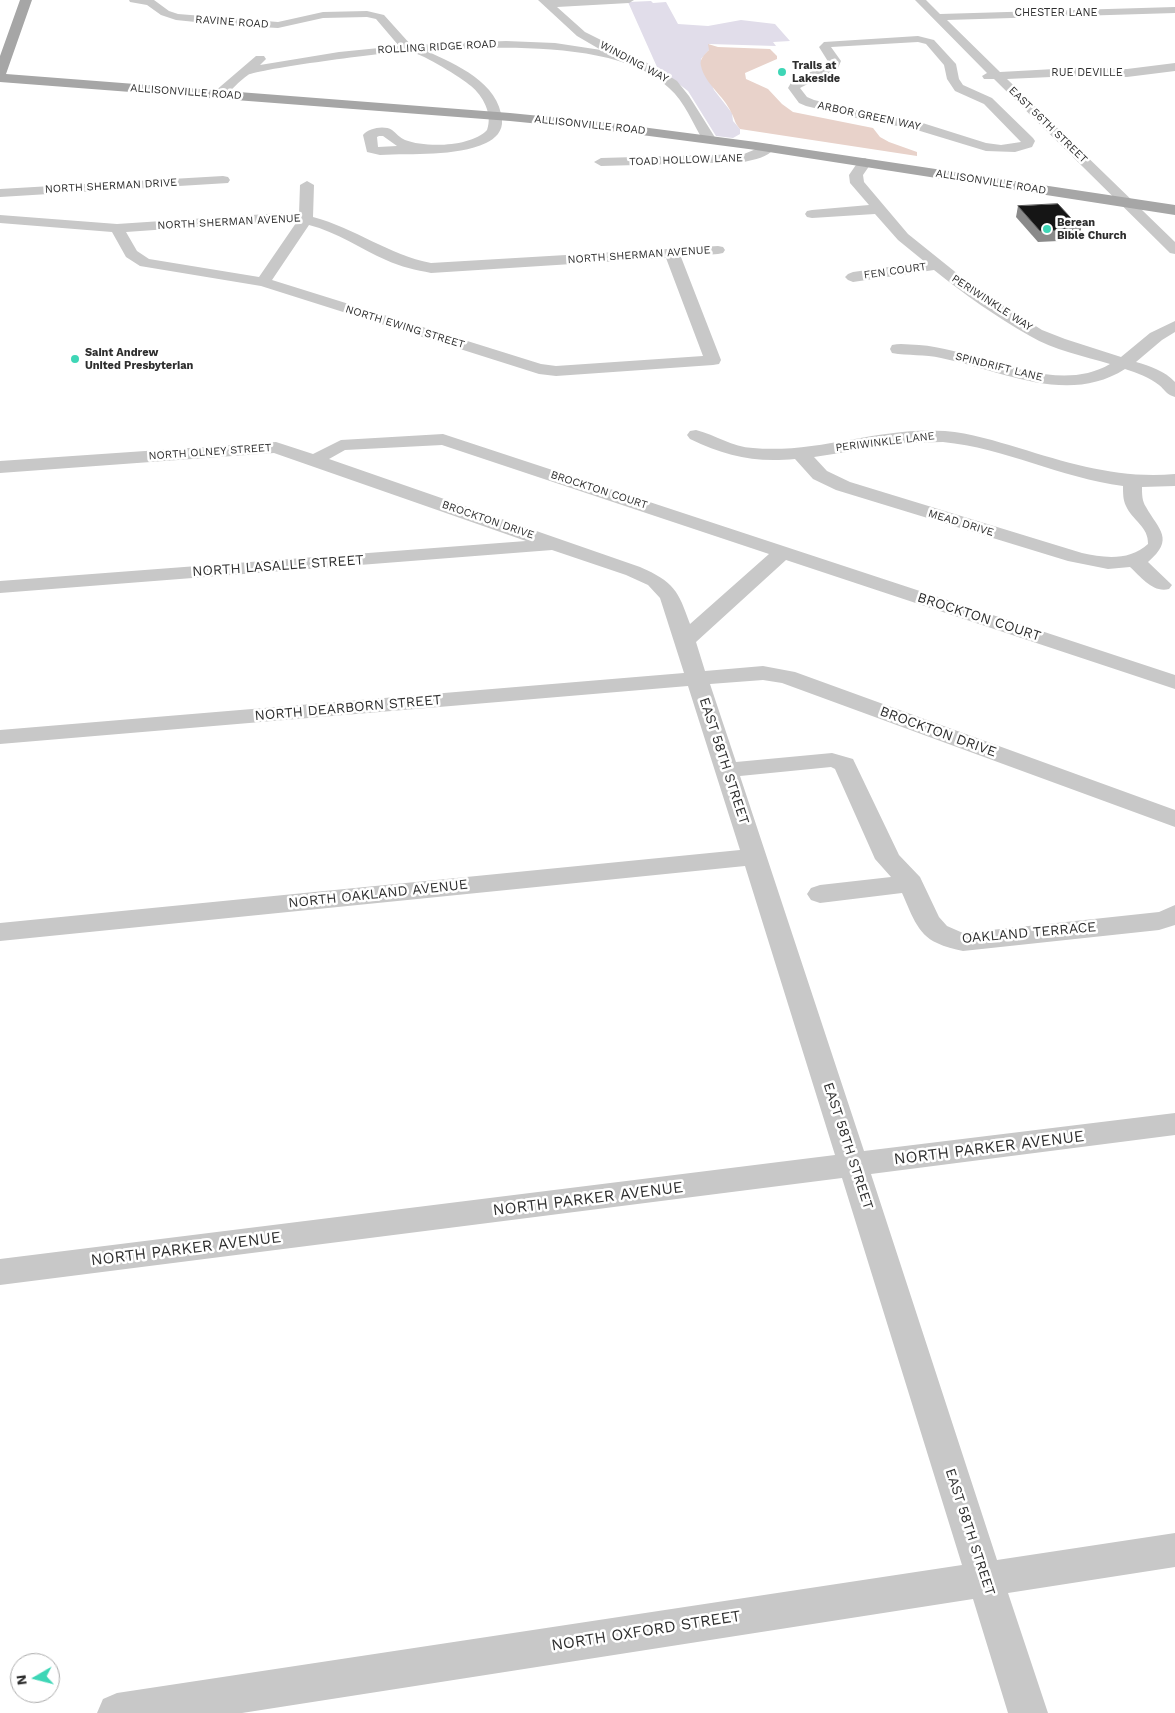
<!DOCTYPE html>
<style>
body{margin:0}
#map{position:relative;width:1175px;height:1713px;overflow:hidden;background:#fff;font-family:"Work Sans",sans-serif}
canvas{display:block}
.north{position:absolute;left:10px;top:1653px;width:50px;height:50px;box-sizing:border-box;background:#fff;border:1px solid #ababab;border-radius:50%;rotate:262deg;font-size:14px;font-weight:700;line-height:20px;text-align:center;color:#2e2e2e}
.north::after{content:'';display:block;margin:auto;width:18px;height:22px;background:#3ed6b6;clip-path:polygon(50% 0,100% 100%,50% 72%,0 100%)}
</style>
<div id="map">
<canvas width="1175" height="1713"></canvas>
<div class="north">N</div>
</div>
<script>
const g = document.querySelector('canvas').getContext('2d');
g.lineJoin = 'round';
function paint(path, color) {
  g.fillStyle = color;
  g.fill(path, 'evenodd');
}
function trace(path, color, width, dash) {
  g.strokeStyle = color;
  g.lineWidth = width;
  g.lineCap = dash ? 'butt' : 'round';
  g.setLineDash(dash || []);
  g.stroke(path);
}
function drawText(font, color, halo, rows, align = 'center') {
  g.font = font + ' "Work Sans",sans-serif';
  g.lineWidth = 5;
  g.setLineDash([]);
  g.textBaseline = 'middle';
  g.strokeStyle = halo;
  g.fillStyle = color;
  for (const [text, x, y, turn = 0] of rows) {
    g.save();
    g.translate(x, y);
    g.rotate((+turn || 0) * Math.PI / 180);
    g.textAlign = isNaN(turn) ? turn : align;
    if (halo) g.strokeText(text, 0, 0);
    g.fillText(text, 0, 0);
    g.restore();
  }
}
paint(new Path2D(`
 M651,1L653,3L666,2L678,24L708,26L741,20L775,24L790,41L773,42L776,46L709,44V50L701,59L714,90L732,113L733,121L740,129V134L733,138L716,136L688,91L657,67L628,2Z`), '#e1ddea');
paint(new Path2D(`
 M708,44L718,47L770,49L777,56V59L745,73L746,79L768,89L782,104L793,112L873,128L880,137L889,142L917,152V156L740,129C734,122 735,119 731,112C724,96 705,84 701,66C699,59 705,54 709,50Z`), '#e8d2ca');
paint(new Path2D(`
 M129,0H154L169,11L178,14L278,22L323,12L367,11L384,15L411,45L506,41L555,43L601,50L577,36L538,0H634L629,3L557,7L585,32L655,67L677,81L689,96L716,139L709,143L704,142C693,124 685,102 669,88C621,40 491,46 427,51C456,65 499,82 502,120C503,131 495,139 486,143C455,157 413,153 380,155L367,152L363,135C369,128 384,125 392,130C396,133 400,138 405,140C426,148 471,147 487,130C493,114 483,96 471,86C460,77 425,55 411,52C399,50 259,69 248,75C239,81 231,91 222,98H214L212,95L214,92L256,56H264L266,59L260,65L339,52L399,46L376,19L367,17L323,18L278,28L225,25L176,20L161,15L147,5L130,2ZM379,136H383L397,146L378,147L377,137Z
 M915,0H926L940,14L1175,7V13L947,20L1000,72L1073,68L1127,69L1175,63V71L1127,77L1073,76L1007,79L1175,242V254L1170,253L994,79H984L982,76L987,73Z
 M918,36L934,40L956,64L959,79L963,85L992,98L1033,138L1035,141L1032,147L1015,152L986,151L907,127L881,124L806,106L799,103L788,88L792,81L829,63L819,47L824,42ZM918,42L926,44L944,65L947,79L955,91L984,104L1021,142L1001,145L986,143L913,120L881,116L814,100L807,97L800,88L838,68L841,61L831,47Z
 M768,144L773,145L775,148C767,158 755,159 744,162L601,166L594,162L601,158L744,154Z
 M865,158L872,162L863,175L864,182L908,234L974,287L1042,330L1065,339L1121,357L1150,333L1175,321V332L1162,340L1136,362C1150,366 1165,371 1175,382V397C1167,395 1165,390 1159,385C1149,377 1137,373 1125,369C1067,406 1001,370 941,358C925,354 908,356 892,353L890,349L892,345C901,343 910,345 919,345C978,349 1054,397 1110,364C1083,356 1054,350 1030,336C996,317 964,294 934,270L853,282L848,280L845,277L848,274L853,272L925,262L898,240L875,214L812,218L807,217L805,214L807,211L812,210L869,205L850,183L849,175L860,159Z
 M223,176L228,177L230,180L228,183L0,197V189Z
 M307,181L314,185L313,217C355,228 389,255 431,263L718,246L723,247L725,250L723,253L718,254L681,257L721,360L719,364L713,365L556,376L539,374L261,286L140,266L126,257L112,232L0,223V215L117,224L282,213L299,214L300,185ZM282,221L296,223L259,277L149,259L137,251L126,232ZM309,225C337,232 361,249 386,260C401,267 416,270 431,273L666,258L703,356L556,366L541,364L272,280Z
 M696,430C716,435 732,447 753,448C818,454 881,426 945,431C971,433 995,441 1019,448C1071,464 1120,479 1175,474V486L1142,487C1142,494 1142,501 1146,507C1159,530 1175,539 1148,562L1172,585L1169,589C1153,593 1142,578 1130,567L1108,569L1068,561L836,490L813,479L795,459C754,463 726,456 690,439L687,435L690,431ZM943,442C1005,448 1061,478 1123,486C1123,493 1123,500 1126,506C1132,520 1149,527 1148,544C1130,561 1104,558 1082,553L850,482L827,471L814,457L905,443Z
 M443,434L1175,675V689L786,560L696,642L705,671L763,666L795,672L1175,810V827L782,683L763,680L710,684L736,762L832,753L853,759L899,855L920,877L939,917L947,926L963,933L1159,912L1175,905V925L1159,930L963,951C954,949 945,947 937,943C917,935 910,910 902,893L820,903L811,900L807,894L811,888L820,885L891,877L875,859L835,769L831,767L740,776L864,1151L1175,1113V1135L871,1174L997,1560L1175,1533V1567L1008,1593L1048,1713H1008L973,1599L242,1713H97L103,1699L117,1693L962,1565L842,1178L0,1285V1259L835,1155L745,866L0,941V923L740,850L688,686L0,744V730L684,673L660,598L648,585L626,575L552,550L0,593V581L526,541L274,453L0,473V461L276,442L313,454L341,440ZM442,445L769,554L690,624C678,590 674,582 640,567L329,459L345,450Z`), '#c8c8c8');
paint(new Path2D(`
 M20,0H32L6,74L510,113L611,123L756,142L1175,205V215L756,150L611,131L510,121L0,82V56Z`), '#a6a6a6');
paint(new Path2D(`
 M1018,206L1081,229L1079,240L1038,242L1016,217Z`), '#8a8a8a');
const building = new Path2D(`
 M1058,204L1081,229L1040,231L1018,206Z`);
paint(building, '#151515');
trace(building, '#5b5b5b', 1);
for (const [x, y, r, color] of [
 [782,72,5,"#3ed6b6"],
 [1047,229,5,"#3ed6b6"],
 [75,359,5,"#3ed6b6"]
]) {
  const dot = new Path2D();
  dot.arc(x, y, r, 0, 2 * Math.PI);
  g.fillStyle = color;
  g.fill(dot);
  trace(dot, '#fff', 2);
}
drawText('11px', '#2e2e2e', '#fff', [
 ["CHESTER LANE",1056,13],
 ["RAVINE ROAD",232,22,4],
 ["ROLLING RIDGE ROAD",437,47,-3],
 ["WINDING WAY",634,62,28],
 ["RUE DEVILLE",1087,73],
 ["ALLISONVILLE ROAD",186,92,4],
 ["ARBOR GREEN WAY",869,116,12],
 ["ALLISONVILLE ROAD",590,125,6],
 ["EAST 56TH STREET",1048,125,44],
 ["TOAD HOLLOW LANE",686,160,-2],
 ["ALLISONVILLE ROAD",991,182,9],
 ["NORTH SHERMAN DRIVE",111,186,-3],
 ["NORTH SHERMAN AVENUE",229,222,-3],
 ["NORTH SHERMAN AVENUE",639,255,-4],
 ["FEN COURT",895,271,-8],
 ["PERIWINKLE WAY",992,303,33],
 ["NORTH EWING STREET",405,327,17],
 ["SPINDRIFT LANE",999,367,14],
 ["PERIWINKLE LANE",885,442,-7],
 ["NORTH OLNEY STREET",210,452,-4],
 ["BROCKTON COURT",599,490,18],
 ["BROCKTON DRIVE",488,520,19],
 ["MEAD DRIVE",961,523,17]
]);
drawText('bold 11px', '#2e2e2e', '#fff', [
 ["Trails at",792,66],
 ["Lakeside",792,79],
 ["Berean",1057,223],
 ["Bible Church",1057,236],
 ["Saint Andrew",85,353],
 ["United Presbyterian",85,366]
], 'left');
drawText('14px', '#2e2e2e', '#fff', [
 ["NORTH LASALLE STREET",278,566,-4],
 ["BROCKTON COURT",979,617,18],
 ["NORTH DEARBORN STREET",348,708,-5],
 ["BROCKTON DRIVE",938,732,20],
 ["EAST 58TH STREET",724,761,72],
 ["NORTH OAKLAND AVENUE",378,894,-6],
 ["OAKLAND TERRACE",1029,933,-5],
 ["EAST 58TH STREET",848,1146,72],
 ["EAST 58TH STREET",970,1532,72]
]);
drawText('16px', '#2e2e2e', '#fff', [
 ["NORTH PARKER AVENUE",989,1148,-7],
 ["NORTH PARKER AVENUE",588,1199,-7],
 ["NORTH PARKER AVENUE",186,1249,-7],
 ["NORTH OXFORD STREET",646,1631,-9]
]);
</script>
